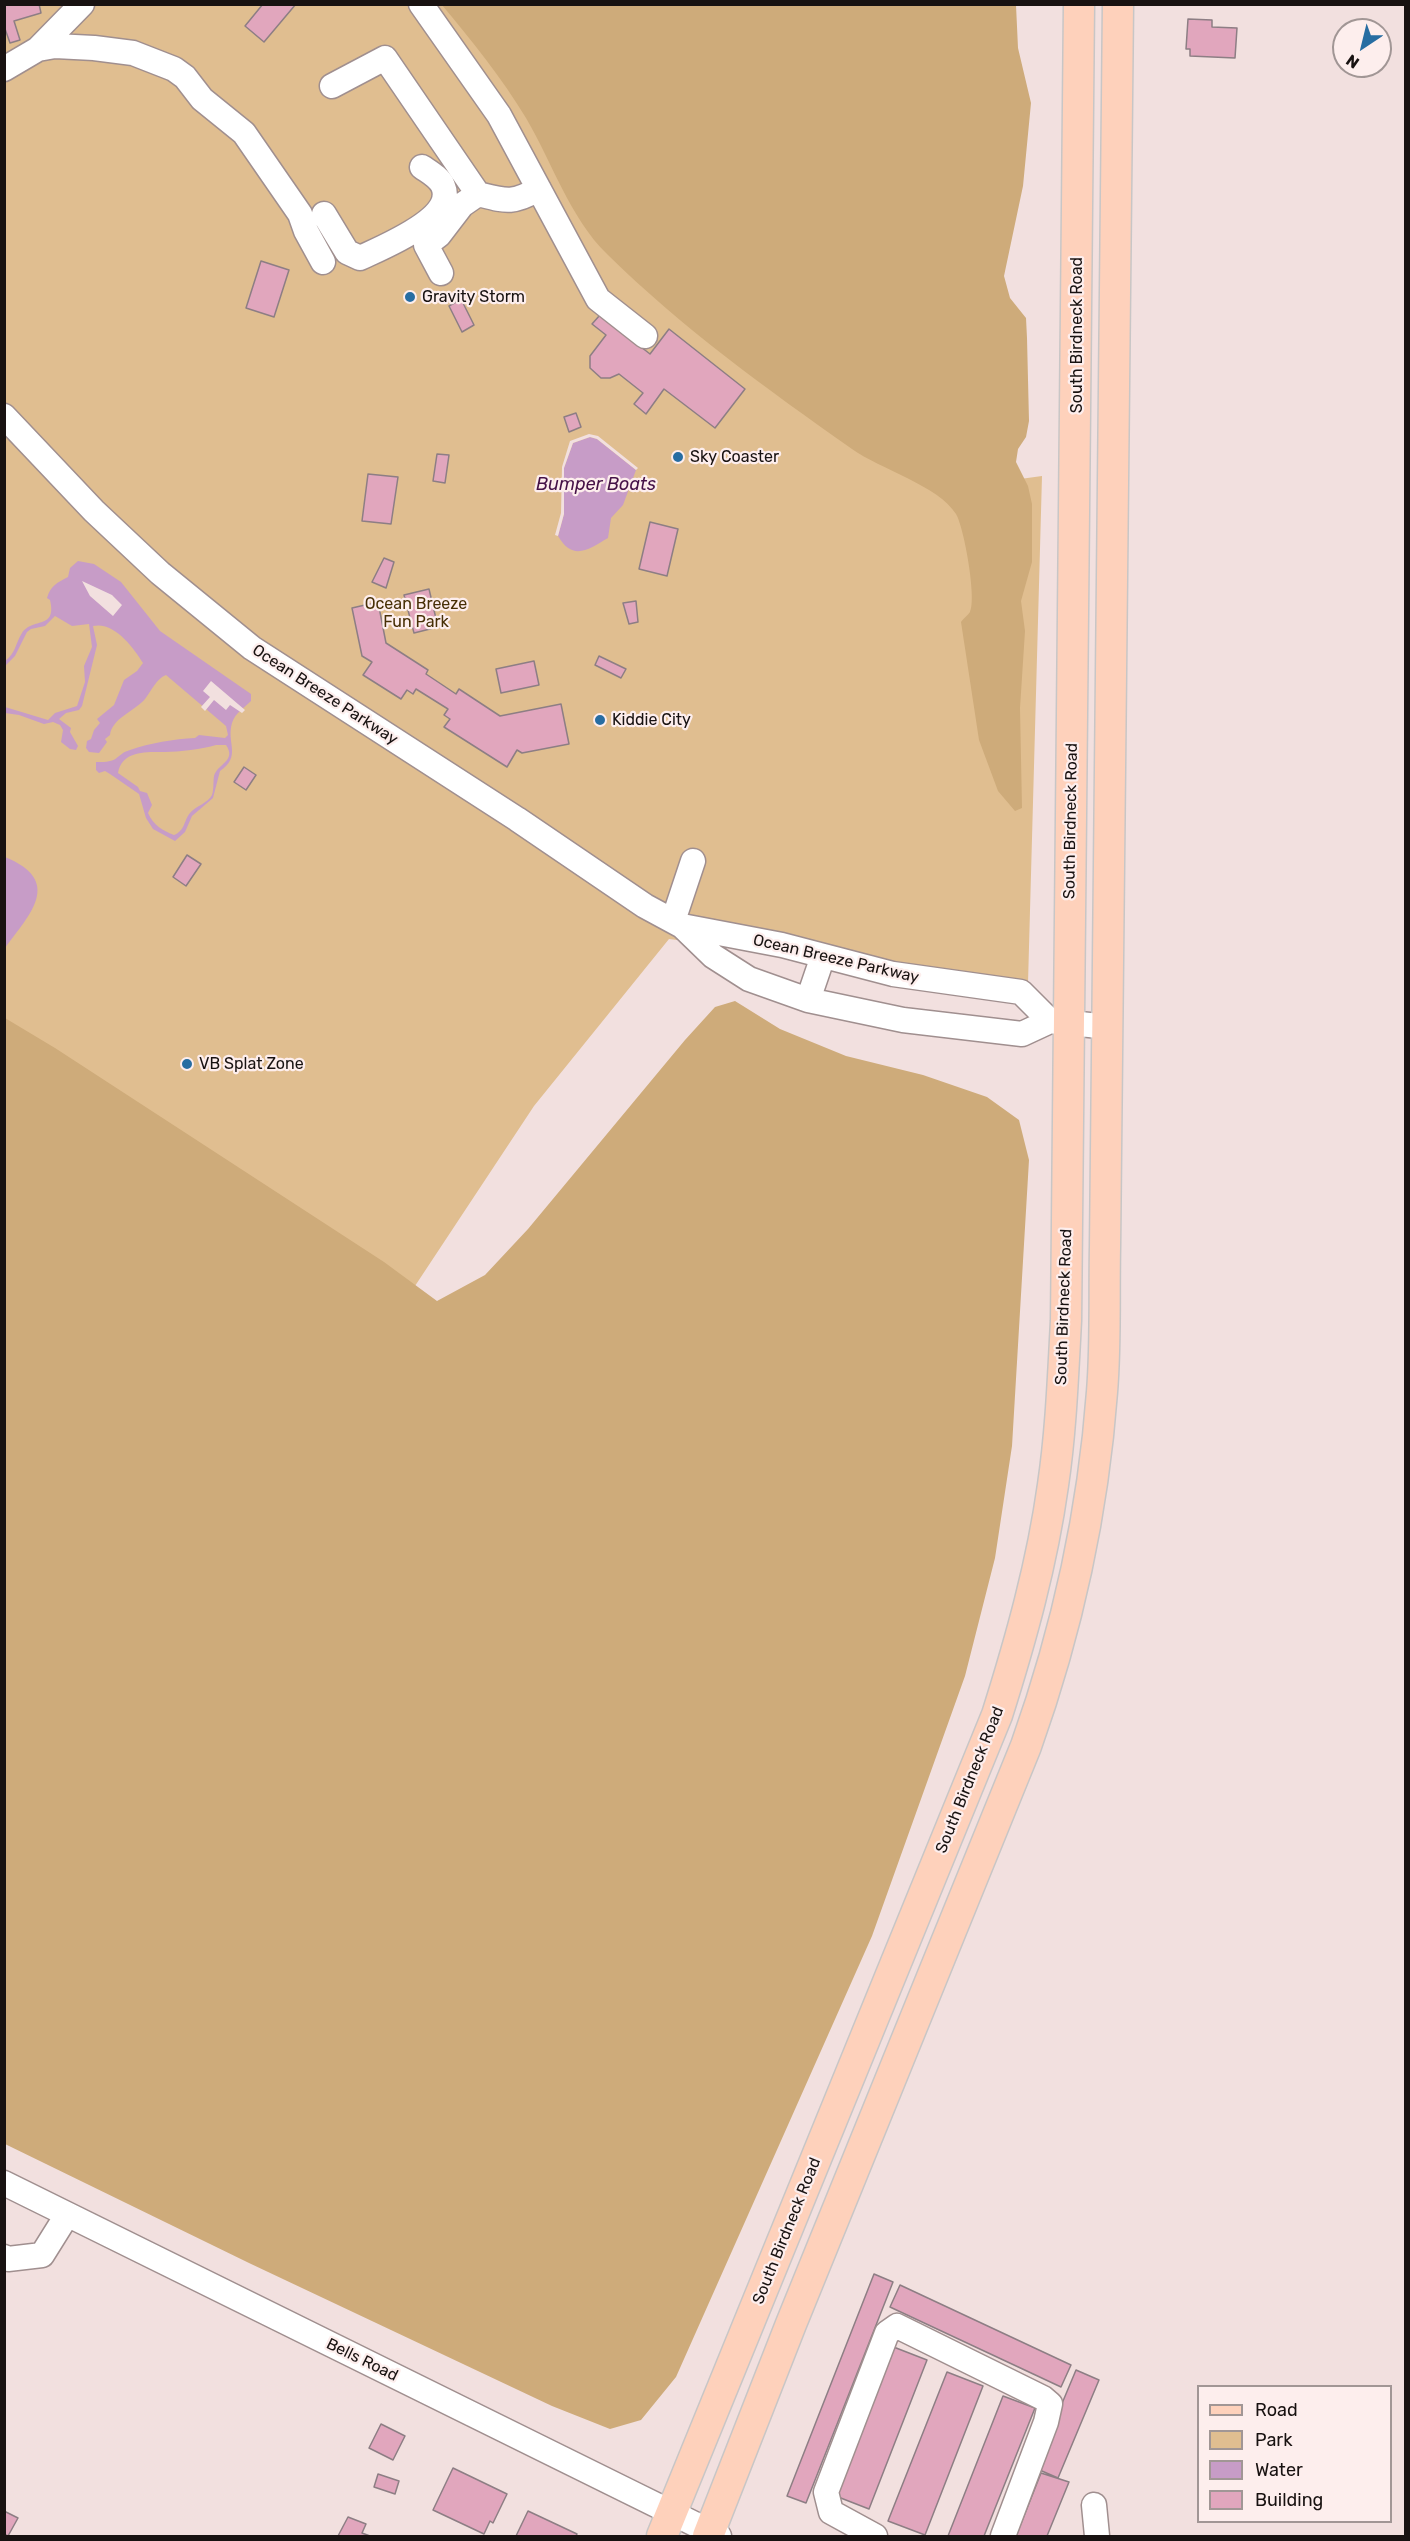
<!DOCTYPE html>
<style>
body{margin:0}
#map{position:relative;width:1410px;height:2541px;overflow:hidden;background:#f2e0df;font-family:Rubik,sans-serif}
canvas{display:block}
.frame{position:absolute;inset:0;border:6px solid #181211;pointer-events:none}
.legend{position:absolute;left:1197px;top:2385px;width:195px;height:138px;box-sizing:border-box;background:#fdeeed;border:2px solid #a19695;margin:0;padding:8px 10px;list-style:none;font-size:18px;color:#181211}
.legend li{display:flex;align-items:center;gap:12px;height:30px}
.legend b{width:30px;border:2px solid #a19695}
.north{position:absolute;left:1332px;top:18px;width:60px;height:60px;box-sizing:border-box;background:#fdeeed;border:2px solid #a19695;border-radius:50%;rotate:215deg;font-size:16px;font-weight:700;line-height:24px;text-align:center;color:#181211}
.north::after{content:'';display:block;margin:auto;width:21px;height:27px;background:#276da2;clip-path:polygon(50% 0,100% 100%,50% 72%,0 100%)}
</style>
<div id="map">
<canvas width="1410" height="2541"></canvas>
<div class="frame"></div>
<ul class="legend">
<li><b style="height:8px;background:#fed1bb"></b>Road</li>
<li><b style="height:16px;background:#e0be90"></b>Park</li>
<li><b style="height:16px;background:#c79cc7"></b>Water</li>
<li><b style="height:16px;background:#e1a6bd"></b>Building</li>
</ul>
<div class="north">N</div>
</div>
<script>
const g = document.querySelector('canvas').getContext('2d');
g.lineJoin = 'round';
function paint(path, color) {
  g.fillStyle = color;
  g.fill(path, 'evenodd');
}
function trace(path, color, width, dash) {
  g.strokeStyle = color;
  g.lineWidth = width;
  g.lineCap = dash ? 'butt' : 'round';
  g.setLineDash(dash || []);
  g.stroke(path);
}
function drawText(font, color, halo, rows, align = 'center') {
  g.font = font + ' Rubik,sans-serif';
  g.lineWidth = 4.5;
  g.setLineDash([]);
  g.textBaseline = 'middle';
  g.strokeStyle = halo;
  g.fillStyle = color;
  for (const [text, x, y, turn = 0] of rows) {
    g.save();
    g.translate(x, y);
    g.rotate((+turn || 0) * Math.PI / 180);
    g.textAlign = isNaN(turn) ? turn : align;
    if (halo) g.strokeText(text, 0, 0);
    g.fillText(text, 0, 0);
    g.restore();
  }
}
paint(new Path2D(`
 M5,5H456L962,487L1042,476L1028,983L669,939L534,1106L413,1289L5,1039Z`), '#e0be90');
paint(new Path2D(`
 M442,5H1016L1018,48L1031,103L1023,186L1004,276L1010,298L1026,318L1027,338L1029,421L1026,437L1018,449L1016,462L1028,486L1032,504V562L1021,601L1025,631L1020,708L1022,808L1015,811L998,791L979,740L961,622C963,619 968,615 970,612C977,599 964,527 956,514C939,486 880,469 852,449C767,389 682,328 607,254C570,218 552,162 526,118C502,78 472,41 442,5Z
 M735,1001L780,1029L846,1056L923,1075L987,1097L1019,1120L1029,1160L1012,1446L995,1558L965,1676L872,1936L676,2377L641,2420L610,2429L552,2406L249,2263L5,2144V1018L55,1048L384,1262L437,1301L485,1275L528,1229L685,1040L715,1007Z`), '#ceab7a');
paint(new Path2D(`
 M590,437L597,439L636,470L623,505L611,518L608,538C589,549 573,562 558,536L564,514V468L573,443Z
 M78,561L94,564L121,582L160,631L251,694V701C244,708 235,713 232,723C226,743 242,756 220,771L213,798L192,816L185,832L175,841L153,829L146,818L139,794L110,774L105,771L99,773L96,770V762C121,763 114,755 130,750C150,743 174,739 195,738L199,735L225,738L228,735L226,726L166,675C156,679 152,690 145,699C135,711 112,718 110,735L105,739L107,742L99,753L89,752L86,748L87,741L91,739L94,730L100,723L97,719L114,705L124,680L137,671L143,663C134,648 114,621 93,626L97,645L82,706L79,710L66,713L59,719L71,728L70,732L78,746L76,750L70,749L61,742L63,730L60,725L53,722L44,724L19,715L5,713V707L48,720L55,713L77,706L85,682L84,666L92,647L89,624L72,626L55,616L45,626L31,629L27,632L15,656L5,666V661C16,653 15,644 22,633C33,617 57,630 50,600L47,598C51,585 57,583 68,577L70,568ZM216,745H226C237,761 217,764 214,776C213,782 214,789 212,795C208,803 196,806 190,813C184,820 185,831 174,835C162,830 154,826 148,813L152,805L147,793L140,791L138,787L118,773C122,750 147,752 165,752C179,752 203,749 216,745Z
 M5,857C63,881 31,913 5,948Z`), '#c79cc7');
paint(new Path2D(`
 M589,434L598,436L638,468L636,470L597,439L590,437L573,443L564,468V514L558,536L555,535L561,513L562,467L570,441Z
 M82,581L112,595L122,605L113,616L90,596Z
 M211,681L245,710L242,713L230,705L226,710L214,700L205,711L201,707L210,697L203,691Z`), '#f2e0df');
const building = new Path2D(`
 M4,4H39L41,13L14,21L20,40L10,43L4,26Z
 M263,4H296L264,42L245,26Z
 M1188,19L1212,20V27L1237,28L1235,58L1190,56V49H1186Z
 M261,261L289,270L274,317L246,308Z
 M461,299L474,325L462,332L449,306Z
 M600,315L650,354L669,329L745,389L715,428L664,389L646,414L634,404L643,393L619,374L610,378H601L590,368V356L606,335L592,324Z
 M576,413L581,427L569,432L564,417Z
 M437,454L449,455L445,483L433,481Z
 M368,474L398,477L391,524L362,521Z
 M650,522L678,529L667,576L639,569Z
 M384,558L394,562L386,588L372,582Z
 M429,589L438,627L414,633L404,595Z
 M636,601L638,622L629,624L623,603Z
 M378,602L386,643L428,670L426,674L456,694L459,689L500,716L561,704L569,744L522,753L517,750L507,767L444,727L450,719L444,715L448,709L416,689L413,694L407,690L401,699L363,675L372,662L362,656L352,608Z
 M599,656L626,669L621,678L595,665Z
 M534,661L539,685L501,693L496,669Z
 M244,767L256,775L246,790L234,782Z
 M187,855L201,864L186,886L173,877Z
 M874,2274L893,2282L806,2503L787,2496Z
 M900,2285L1071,2365L1061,2387L890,2307Z
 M891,2346L927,2360L869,2509L833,2495Z
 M1076,2370L1099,2380L1058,2478L1035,2468Z
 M947,2372L983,2386L925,2535L888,2521Z
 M1003,2396L1035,2408L984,2536H948Z
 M381,2424L405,2436L393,2460L369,2448Z
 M453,2468L507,2494L493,2523L490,2521L484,2534L433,2510Z
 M1041,2473L1069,2482L1047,2536H1016Z
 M378,2474L399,2481L395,2494L374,2487Z
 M4,2511L18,2518L8,2536L4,2534Z
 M528,2511L577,2534L576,2536H516Z
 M348,2517L366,2524L362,2533L370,2536H338Z`);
paint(building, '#e1a6bd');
trace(building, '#8d7e84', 1.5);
const minor = new Path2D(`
 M421,4L499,115L598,299L645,336
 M38,49L82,4
 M4,69L38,49L55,46L94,48L133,53L174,69L185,77L202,99L244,133L300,214L306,231L323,262
 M332,86L385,58L478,194
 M324,214L347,252L360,258C381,248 457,218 443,186C439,177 429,172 422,167
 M441,273L426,245L439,235L462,205L478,194C506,201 512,204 539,189
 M4,416L94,511L160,573L252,648L517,819L645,906L682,926L713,956L749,979L808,1000L903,1020L1022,1034L1050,1021L1109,1027
 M673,921L693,861
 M682,926L782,945L893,974L1021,992L1050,1021
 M808,1000L823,956
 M4,2183L719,2536
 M4,2257L8,2259L42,2255L67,2215
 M1094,2505L1097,2536
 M875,2536L831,2512L826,2492L887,2333L897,2326L1043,2398L1050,2404L1046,2422L1003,2536`);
const major = new Path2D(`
 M662,2536L997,1715C1021,1639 1042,1564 1053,1485C1061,1431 1063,1376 1066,1321L1079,4
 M708,2536L791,2324L1026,1746C1067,1631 1093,1514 1102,1392C1106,1344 1104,1295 1105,1247L1118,4`);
trace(minor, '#a08f8f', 27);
trace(major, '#c8c6c6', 33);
trace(minor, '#fff', 24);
trace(major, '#fed1bb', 30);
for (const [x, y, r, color] of [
 [410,297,6,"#276da2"],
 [678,457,6,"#276da2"],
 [600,720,6,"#276da2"],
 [187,1064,6,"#276da2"]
]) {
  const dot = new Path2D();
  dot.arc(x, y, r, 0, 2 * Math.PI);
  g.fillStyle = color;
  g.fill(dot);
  trace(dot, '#fdeeed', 2);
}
drawText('16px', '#181211', '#fdeeed', [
 ["Gravity Storm",422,297],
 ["Sky Coaster",690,457],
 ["Kiddie City",612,720],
 ["VB Splat Zone",199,1064]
], 'left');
drawText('16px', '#181211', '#fdeeed', [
 ["South Birdneck Road",1077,335,-90],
 ["Ocean Breeze Parkway",325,695,33],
 ["South Birdneck Road",1071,821,-89],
 ["Ocean Breeze Parkway",836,959,13],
 ["South Birdneck Road",1064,1307,-88],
 ["South Birdneck Road",970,1780,-68],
 ["South Birdneck Road",787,2231,-68],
 ["Bells Road",362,2360,26]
]);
drawText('16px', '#472f06', '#fdeeed', [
 ["Ocean Breeze",416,604],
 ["Fun Park",416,622]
]);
drawText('italic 18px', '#451147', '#fdeeed', [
 ["Bumper Boats",596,485]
]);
</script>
